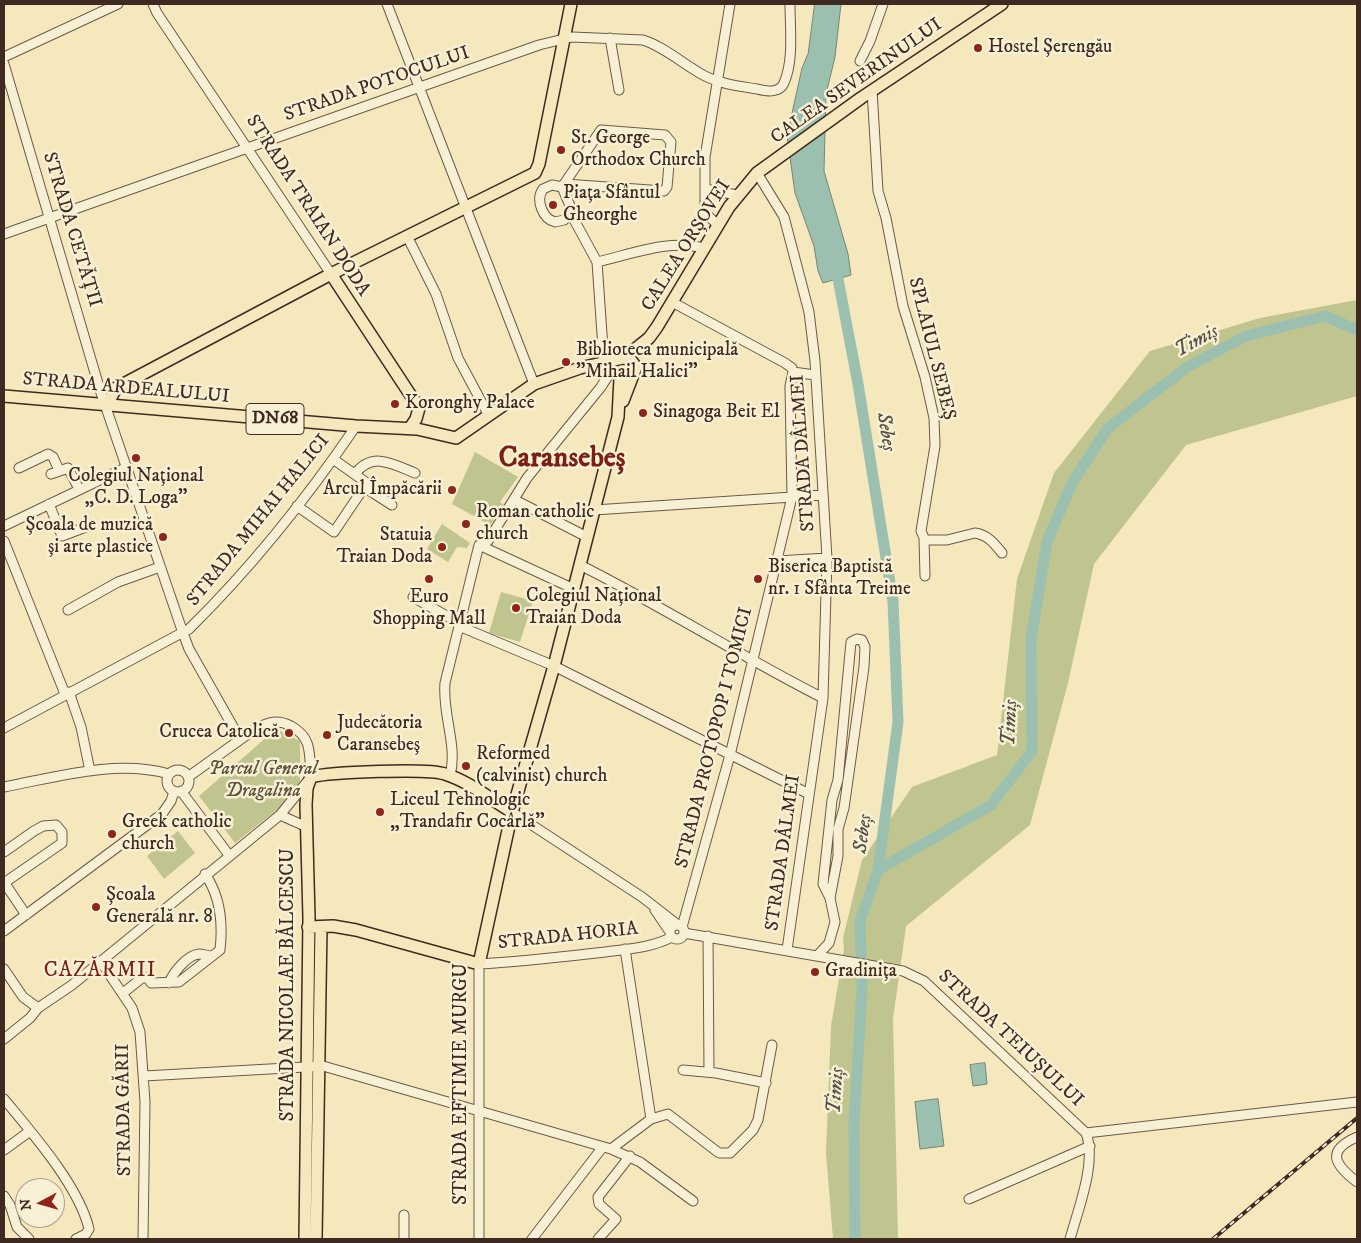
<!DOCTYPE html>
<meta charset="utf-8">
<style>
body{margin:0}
#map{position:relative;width:1361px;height:1243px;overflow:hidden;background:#f5e8bd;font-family:"IM FELL DW Pica",serif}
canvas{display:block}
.frame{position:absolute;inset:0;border:5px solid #3f2a22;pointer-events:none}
.north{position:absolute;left:15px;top:1178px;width:50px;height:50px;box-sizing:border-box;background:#f8f0d4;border:1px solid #aea18d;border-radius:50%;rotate:264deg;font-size:14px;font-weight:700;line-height:20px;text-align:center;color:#3f2a22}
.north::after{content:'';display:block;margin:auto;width:18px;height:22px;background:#8f2418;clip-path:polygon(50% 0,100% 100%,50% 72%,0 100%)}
</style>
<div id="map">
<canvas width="1361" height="1243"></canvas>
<div class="frame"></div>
<div class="north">N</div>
</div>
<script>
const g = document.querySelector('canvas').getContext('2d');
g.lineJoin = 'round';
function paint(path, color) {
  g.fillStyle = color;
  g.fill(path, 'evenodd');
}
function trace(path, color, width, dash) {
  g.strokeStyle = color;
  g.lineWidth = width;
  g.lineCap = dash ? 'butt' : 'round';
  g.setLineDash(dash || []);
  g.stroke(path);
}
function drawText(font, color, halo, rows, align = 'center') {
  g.font = font + ' "IM FELL DW Pica",serif';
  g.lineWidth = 5;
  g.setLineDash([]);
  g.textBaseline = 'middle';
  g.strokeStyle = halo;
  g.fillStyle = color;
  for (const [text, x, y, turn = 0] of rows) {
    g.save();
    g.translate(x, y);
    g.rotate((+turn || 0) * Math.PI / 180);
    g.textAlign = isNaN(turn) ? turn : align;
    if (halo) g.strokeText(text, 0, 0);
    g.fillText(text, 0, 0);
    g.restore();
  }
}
paint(new Path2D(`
 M1357,300V396L1186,445L1094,564L1068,683L1030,825L906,926L893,1019L898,1239H833L826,1153L831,1026L844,949L843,938L862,860L912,787L997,755L1017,579L1054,473L1150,351L1260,318Z
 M475,452L518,477L500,502L504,505L490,525L452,504Z
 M442,524L470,543L467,548L457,547L448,562L427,549Z
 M501,592L533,601L520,642L489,633Z
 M276,729L300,741V792L235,843L199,796Z
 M178,831L195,853L164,879L147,856Z`), '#c0c48e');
const water = new Path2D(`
 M815,4H841L835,57L826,94L824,171L848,254L851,275L823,283L818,271L814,246L795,193L787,136L802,68L808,54Z
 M985,1063L987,1084L973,1086L970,1065Z
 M938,1099L944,1146L920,1149L915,1102Z`);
paint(water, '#9cc0af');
trace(water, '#778477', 1);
trace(new Path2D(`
 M1355,329L1357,324`), '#778477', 2);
trace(new Path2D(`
 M835,263L858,384L893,601L898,722L878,870L860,921L862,989L854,1124L855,1239
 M878,870L991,805L1032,751L1031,639L1047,542L1072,483L1107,429L1187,367L1246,336L1325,316L1357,330`), '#9cc0af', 11);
const minor = new Path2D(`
 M153,4L157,13L331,274
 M387,4L534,384
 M610,38L619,90
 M4,57L118,4
 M860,61L870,41L883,4
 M4,64L100,390L183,633L189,649L240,739
 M872,90L878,191L886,218L903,306L925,377L934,418L935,446L921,531L925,540H947L975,533C988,535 994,543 1002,553
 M757,173L784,217L809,312L815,361L827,558L823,698L787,950
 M552,185L562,187L571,208V214L564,220L555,222C543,219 535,200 543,189Z
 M562,187L601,130L665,135L671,142L667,187L664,191L565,184
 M705,189L737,195
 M571,214L597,262L604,363
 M718,225L705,213V157L730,4
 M4,234L539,45L572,37L643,40C665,47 684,65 705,76C721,84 739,86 757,89C766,91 779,94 784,83C794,60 790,29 790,4
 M407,236L436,294L458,358L489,416
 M597,262C633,254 667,239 705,248
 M672,302L785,363L792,368L793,372
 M793,372L815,375
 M19,468L48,454L53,457L59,470
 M51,474L68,468L79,489
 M355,474C372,451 393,464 415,473
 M364,487L392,505
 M515,500L587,537
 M49,504L62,536L91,525
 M297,506L334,532L367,483L333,459
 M594,510L823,495
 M4,526L127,467
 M924,539L925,576
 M4,541L65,694
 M479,545L574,589
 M777,561L827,558
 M580,565C662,606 740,656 823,698
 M413,597L459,623
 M68,610L118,582L160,567
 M459,626L554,666L809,794
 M69,692L81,727L90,771
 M4,728L189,629C251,568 307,498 356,426
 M167 781a11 11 0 1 1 22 0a11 11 0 1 1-22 0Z
 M450,776C458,745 442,715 445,683L479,545L488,541L527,478L601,387L611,371
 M4,787C57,777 116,759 169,774
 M181,791L229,855
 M512,812L642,897L678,925
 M280,815L307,827
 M4,852L34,831L43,826L56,825L62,832V843L4,883
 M4,882L26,915
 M655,910L670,932
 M670 932a7 7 0 1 1 14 0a7 7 0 1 1-14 0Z
 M682,927L730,755L792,497L790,386L793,372
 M4,931L162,814L171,801L174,791
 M684,933L903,971L924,981L1086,1133C1097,1163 1078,1209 1070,1239
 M708,936L709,1072
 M625,949L651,1119
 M817,956L829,943L835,922L830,898L823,884L832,800L838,780L851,642L857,639L862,640L865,647L864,667L844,808L838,829V856L830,898
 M101,962L132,1008L140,1032L145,1102L143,1239
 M4,969L23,997L38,1008
 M169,983C173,973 187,955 199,954C203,954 208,956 212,956
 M123,993L142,978H148L151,983L179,982L220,950C223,924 221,897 205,874
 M4,1039L30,1018L38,1008L72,985L280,815L311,777C309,755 313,738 291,726C277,719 269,722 255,729L188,777
 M683,1070L716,1073L766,1083
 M144,1076L323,1066L611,1149L640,1162L693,1201
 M4,1099C32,1133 79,1186 89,1229L86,1234L76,1239
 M1086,1133L1357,1102
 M1357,1137C1325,1151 1335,1165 1357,1182
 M611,1149L651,1119L668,1114L719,1153H730L753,1130L758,1120L772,1045
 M4,1150L30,1131
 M4,1196L10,1205L17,1227L29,1239
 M969,1199L1090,1146
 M404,1239V1215
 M479,1239V964C521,962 562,957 605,952C627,949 651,948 672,937
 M532,1239L602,1148
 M598,1239L616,1219L599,1204L598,1197L630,1156`);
const major = new Path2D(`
 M331,274L419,408L416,419L410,428
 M4,396L356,426L417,429L456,438L534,384L580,368L624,358L649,338L657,327L729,207L757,173L861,98L1002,4
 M623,401L636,367L630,359L624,358
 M107,405L116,388L331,274L535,173L539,164L571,4
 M308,927L333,926L356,930L479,964L512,812L554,666L618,417L620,378
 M305,1239L309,918L306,805L307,788L311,777C330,772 428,768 445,774C470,782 490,799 512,812
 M316,1239L321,927`);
trace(minor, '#6c5a49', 11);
trace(major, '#3f2a22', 14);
trace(minor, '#f8f0d4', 9);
trace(major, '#f5e8bd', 11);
const rail = new Path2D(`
 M1213,1239L1357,1118`);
trace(rail, '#3f2a22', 4);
trace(rail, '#f8f0d4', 2, [5.5]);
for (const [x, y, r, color] of [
 [978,48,5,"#8f2418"],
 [561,150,5,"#8f2418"],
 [553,205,5,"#8f2418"],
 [566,362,5,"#8f2418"],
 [395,404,5,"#8f2418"],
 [643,413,5,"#8f2418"],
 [136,458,5,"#8f2418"],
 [452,490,5,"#8f2418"],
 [466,524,5,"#8f2418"],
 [163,537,5,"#8f2418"],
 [442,547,5,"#8f2418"],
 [429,579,5,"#8f2418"],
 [758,579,5,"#8f2418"],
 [516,608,5,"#8f2418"],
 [289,733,5,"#8f2418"],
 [327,735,5,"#8f2418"],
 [466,766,5,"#8f2418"],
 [380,812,5,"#8f2418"],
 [112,834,5,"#8f2418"],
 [96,907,5,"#8f2418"],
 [815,972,5,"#8f2418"]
]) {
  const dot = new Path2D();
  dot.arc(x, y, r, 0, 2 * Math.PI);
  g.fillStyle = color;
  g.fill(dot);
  trace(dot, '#f8f0d4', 2);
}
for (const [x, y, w] of [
 [275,419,58]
]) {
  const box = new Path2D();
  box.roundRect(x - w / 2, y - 15.5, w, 31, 4);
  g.fillStyle = '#f8f0d4';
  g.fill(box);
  trace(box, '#3f2a22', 1);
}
drawText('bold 18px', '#3f2a22', null, [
 ["DN68",275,419]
]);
drawText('19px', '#3f2a22', '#f8f0d4', [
 ["Hostel Șerengău",988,48],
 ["St. George",571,139],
 ["Orthodox Church",571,161],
 ["Piața Sfântul",563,194],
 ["Gheorghe",563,216],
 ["Biblioteca municipală",576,351],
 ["\"Mihail Halici\"",576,373],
 ["Koronghy Palace",405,404],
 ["Sinagoga Beit El",653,413],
 ["Colegiul Național",136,477,"center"],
 ["„C. D. Loga”",136,499,"center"],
 ["Arcul Împăcării",442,490,"right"],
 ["Roman catholic",476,513],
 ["church",476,535],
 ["Școala de muzică",153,526,"right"],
 ["și arte plastice",153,548,"right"],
 ["Statuia",432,536,"right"],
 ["Traian Doda",432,558,"right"],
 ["Biserica Baptistă",768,568],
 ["nr. 1 Sfânta Treime",768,590],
 ["Colegiul Național",526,597],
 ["Traian Doda",526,619],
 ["Euro",429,598,"center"],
 ["Shopping Mall",429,620,"center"],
 ["Judecătoria",337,724],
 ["Caransebeș",337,746],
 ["Crucea Catolică",279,733,"right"],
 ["Reformed",476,755],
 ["(calvinist) church",476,777],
 ["Liceul Tehnologic",390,801],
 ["„Trandafir Cocârlă”",390,823],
 ["Greek catholic",122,823],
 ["church",122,845],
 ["Școala",106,896],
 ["Generală nr. 8",106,918],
 ["Gradinița",825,972]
], 'left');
drawText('19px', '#3f2a22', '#f8f0d4', [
 ["CALEA SEVERINULUI",857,82,-35],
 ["STRADA POTOCULUI",377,85,-19],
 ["STRADA TRAIAN DODA",307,206,57],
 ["STRADA CETĂȚII",71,230,73],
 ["CALEA ORȘOVEI",687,246,-58],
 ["SPLAIUL SEBEȘ",931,349,76],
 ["STRADA ARDEALULUI",126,389,5],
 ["STRADA DÂLMEI",804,453,-94],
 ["STRADA MIHAI HALICI",259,521,-51],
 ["STRADA PROTOPOP I TOMICI",715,738,-76],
 ["STRADA DÂLMEI",784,853,-82],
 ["STRADA HORIA",568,937,-6],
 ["STRADA NICOLAE BĂLCESCU",289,985,-90],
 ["STRADA TEIUȘULUI",1010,1039,43],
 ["STRADA EFTIMIE MURGU",462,1084,-90],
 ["STRADA GĂRII",125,1110,-91]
]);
drawText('italic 19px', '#5f503d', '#f8f0d4', [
 ["Parcul General",263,770],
 ["Dragalina",263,792]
]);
drawText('italic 20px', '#565045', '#f8f0d4', [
 ["Timiș",1197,342,-29],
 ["Sebeș",885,432,81],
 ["Timiș",1011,723,-87],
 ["Sebeș",864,834,-82],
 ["Timiș",837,1091,-86]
]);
g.letterSpacing = '1px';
drawText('21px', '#7a1f14', '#f8f0d4', [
 ["CAZĂRMII",100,972]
]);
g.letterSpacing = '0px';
drawText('bold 29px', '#7a1f14', '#f8f0d4', [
 ["Caransebeș",562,460]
]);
</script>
